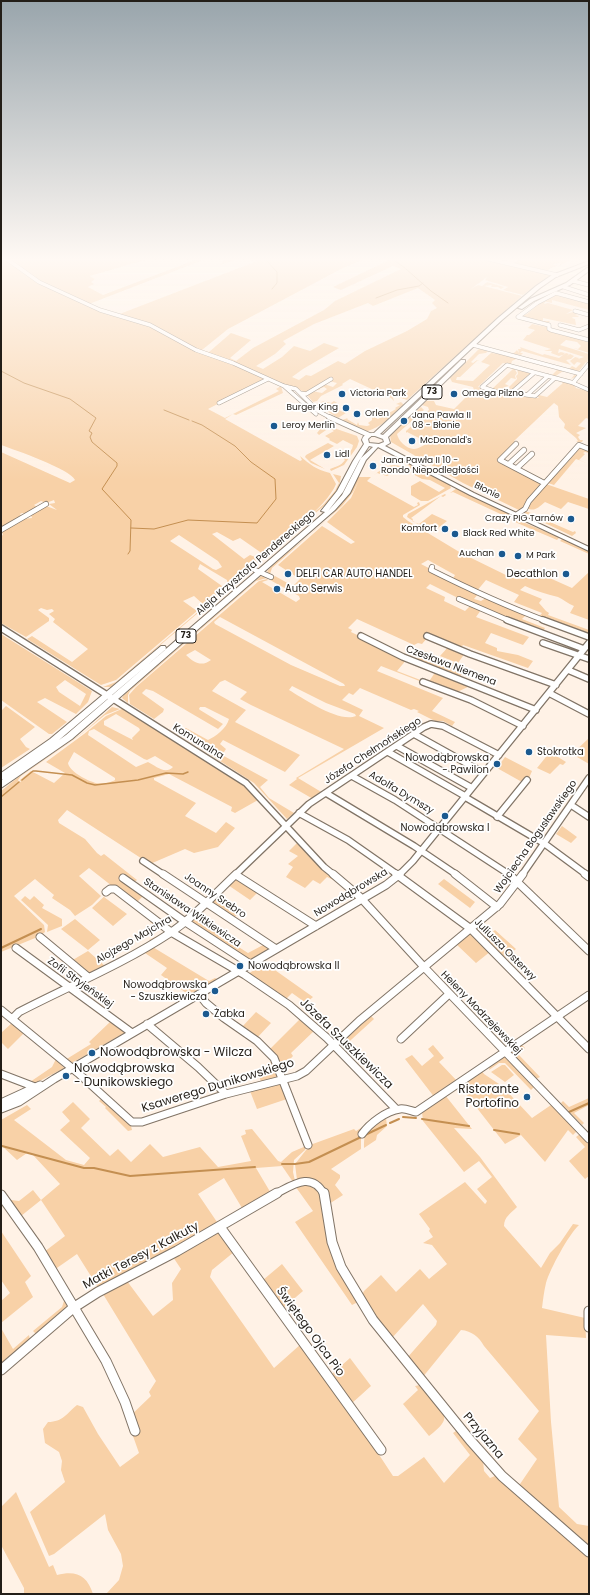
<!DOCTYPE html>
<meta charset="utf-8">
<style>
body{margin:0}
#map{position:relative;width:590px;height:1595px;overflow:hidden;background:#fff2e6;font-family:Poppins,sans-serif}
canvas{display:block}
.frame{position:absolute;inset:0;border:2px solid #231e18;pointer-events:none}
</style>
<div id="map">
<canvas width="590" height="1595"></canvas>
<div class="frame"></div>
</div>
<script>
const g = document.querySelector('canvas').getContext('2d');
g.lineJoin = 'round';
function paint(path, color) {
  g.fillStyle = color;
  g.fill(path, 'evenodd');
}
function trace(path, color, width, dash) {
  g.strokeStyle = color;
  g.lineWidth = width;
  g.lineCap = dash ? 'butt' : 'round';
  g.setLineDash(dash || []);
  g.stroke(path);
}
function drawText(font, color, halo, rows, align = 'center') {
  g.font = font + ' Poppins,sans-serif';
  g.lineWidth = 3.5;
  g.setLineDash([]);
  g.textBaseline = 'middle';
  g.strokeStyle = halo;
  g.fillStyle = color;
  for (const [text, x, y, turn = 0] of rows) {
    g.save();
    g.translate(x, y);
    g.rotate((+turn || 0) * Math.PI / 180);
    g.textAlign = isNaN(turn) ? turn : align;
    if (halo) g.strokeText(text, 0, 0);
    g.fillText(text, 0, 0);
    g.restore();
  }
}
paint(new Path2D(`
 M1,257L22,269L38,283L103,312L150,326L189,347C169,330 142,323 117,315L257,261L239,258L220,265L227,257H369L343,268L228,329L202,350L209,352L231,333L251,340L230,358L236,361L253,348L324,310L335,301L401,269L393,266L341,290L333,287L389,260L384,257H478L552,274L523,295L503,290L508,287L485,280L487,277L471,289L478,285L482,286L487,282L504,287L501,289L498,287H491L492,285L484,286L522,296L407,400L395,396L393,398L394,401L391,398L350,379L342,384L343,385L321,396L317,401L313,402L306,394L312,391L322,393L327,389L324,387L319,389L320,390L315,389L324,384L333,387L337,383L329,381L333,378L305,393C300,388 284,385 282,383L278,382L204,353L266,379L208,409L225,418L279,391L276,389L281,386L283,393L236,415L233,414L225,419L300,461L302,460L300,456C311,465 315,469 330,473L336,484C327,507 280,541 259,559L251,563V565L204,605L194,596L183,601L197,611L116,680L101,685L27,639L32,636L72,662L88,649L53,622L55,619L49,614L54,611L52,609L47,610L41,608L38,610L49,618V621L26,637L1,623V536L3,535L2,532L22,519L32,518L31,515L46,506L57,510L49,504L55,503L54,500L46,503L41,501L34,505L37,507L36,509L26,514L22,513L20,514L21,516L1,528V452L70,483L75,480C70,469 15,450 1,445ZM418,288L435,300L432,303L437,308L431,311L427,319L407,331L365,351L345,364L338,361L311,376L306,375L299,380L292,377L303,369L339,348L324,343L310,351L294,346L282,357L263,369L256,366L275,354L286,344L283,341L314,324L368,303L373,306ZM217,532L233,541L240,538L263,554L258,558L250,555L244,559L212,534ZM179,535L218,561L222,567L216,570L213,569L170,541ZM200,564L227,580V584L222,586L198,569Z
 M5,257H155L90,276L95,279L91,282L94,284L88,287L103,295L203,257H211L89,304L39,282Z
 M526,257H570L566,259H573L559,266L561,263L559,262L560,263L553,264L557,266L551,268L547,271L508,262L518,261Z
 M554,295H560L589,304V310L552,300V303L542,301Z
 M541,302H545L544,304L548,303L573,310L566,314L573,312L579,314L575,315L579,316L578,317H573L572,318L575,319L576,325L543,318V321H550L548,323L521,316L527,314Z
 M532,324L547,327L552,332L566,336L564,338L567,335L589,341V353L573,348L578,349L581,346L577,342L566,340L560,345L589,354L587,363L586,362L579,371L569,369L572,366L576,368L581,363L577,362L574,365L570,361L575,357L579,358L578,359L584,357L559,349L558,353L561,352L565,353L563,355L566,353L569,354L567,356L570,354L574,356L571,359L566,360L571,365L522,351L520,353H523L521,355L513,354L517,350L519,353L518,349H521L520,347L543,355L544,354L559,358L563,355L559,356L551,353L552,351H544L551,349L523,340L527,335H529L535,330L528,328Z
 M479,349L488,351L486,353L479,354L471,362L473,363L477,360L480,361L478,360L460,377H457L456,380L473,381L490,365L481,362L491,353L515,356L516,359L512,361L511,364L551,376L558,369L579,375L571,379L575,374L563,371L556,376L572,381L508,364L503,363L478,387L501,394H504V392L536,398H539L537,396L539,395L547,397L563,383L557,380L573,384L576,388L589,391V419L586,418L578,426L586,428L576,433L580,435L578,437L580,440H583L582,442H576L578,441L576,438L564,428L565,424L559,417L558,406L554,403L514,441L516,443L499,458L542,483L521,511L463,483L391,442L390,435L421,407L424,410L397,434C398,440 406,449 414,449C418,449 422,446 426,444L427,442L407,432L406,433V431L429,410L428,407L422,405L425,401H434L436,405L454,409L468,395L467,394L469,395L474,390L473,387L452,382L450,378L477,351L450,377Z
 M514,368L517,373L515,376L516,379L511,378L505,384L509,386L505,387L506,389H510L509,387L517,379L516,376L518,374L517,368L532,373C516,386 514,395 491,390Z
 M324,401L331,403L334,401L339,404L335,406L336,409L346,413L338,418L316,404Z
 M401,402L404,405C392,416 382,427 365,432L342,420L348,418L347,419L357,425L358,422L359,425L367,426L370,425L368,423L372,420V416L378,419L396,409L395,408L400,405L396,404Z
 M328,426L357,436L359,441L357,447L344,465L331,471L330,469C335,467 341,466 345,460L342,457L347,456L346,455L352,449L353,445L343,440L337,444L329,440L330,439L325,436L334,431L329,428L319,435L317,433L321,428Z
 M328,443L334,446L310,460L325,469L311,463L305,457L306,455Z
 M580,447L589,450V453L585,452L583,453L585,454L579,460L589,464L576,459L554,485L548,483Z
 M394,455L450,485L451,488L428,501H421L411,495V486L420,481L439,492L445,488L430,480L422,479L400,467L398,468L399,469L387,476L377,473L374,475C382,469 389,463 400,466C404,468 405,469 409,468L410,466L394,458Z
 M333,474L341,476C340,490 330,501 319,510L111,687H103L116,682L324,504L335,491L339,483Z
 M358,477H371L367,481L414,507L418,505L417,503L419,502L420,505L403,515V517L408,521L461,553L512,578L520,579L534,571L572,588L589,572V620L570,613L574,606C568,604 563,599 558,597C546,594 536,591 525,586L520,590L542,599L539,603L546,611L549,613L548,615L589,630V636L538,618L542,613L514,602L519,595L486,580L476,592L452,580L455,575L428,560L421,564L478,594L474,599L481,601L486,598L526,615L522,619L545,628L542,633L458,598L430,584L426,588L445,597L444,601L465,611L471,605L481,610L476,617L529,637L523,645L491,633L485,643L497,648V651L518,655L533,661L528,668L463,645L459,649L428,637L422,644L418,643L414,645L357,619L348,628L352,630L351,632L407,659L397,671L423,681L422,682L381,666L377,671L443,698L432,711L455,722L452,726L443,721H435L417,712L419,711L414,709L411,710L360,688L353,695L349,693L342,700L363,710L359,716L384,728L298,778L323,793L313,799L289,785L297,779L296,778L344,749L251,705L240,699L247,692L225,680L220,682L212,691L246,710L235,722L300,755L285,772L223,740L220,744L226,749L222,755L268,780L260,787L269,798L294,813L287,819L254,783L177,733L186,728L208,740C215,737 227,728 229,719L205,707H200L199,709L200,710L223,724L218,729L153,691L146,689L142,693L143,694L164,709L163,712L154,719L130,704L129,695L136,687L259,581L267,579L268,580L262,582L296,602L300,599L299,596L270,580L275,576L291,585L295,584L300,579L278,565L322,526L351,544L355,542L327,522L351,498L359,480L353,492L342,506L272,568L270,574L267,571C299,540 339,519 358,477ZM220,617L344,684L345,686H340L291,665L215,624L214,622ZM195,650L211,660C202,667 194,663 186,655ZM292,686L326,703L355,714L356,716C339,723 304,699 289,690Z
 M546,484L589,499V509L568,502L561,509L545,502C538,508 534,512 527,508Z
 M457,488L511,514L512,515L507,519V517L453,492L450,493Z
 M445,494L446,495L443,497L441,496L411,518L413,519L412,521L419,524L432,514L447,521L433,532H430L407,517L408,514L441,496Z
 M525,511L537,515L536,516L573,532L575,531L576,533L572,536L524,513Z
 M518,520L589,550V554L560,541L562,539L557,537L559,538L557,540L515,522Z
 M261,576L267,578L256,581L130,691L128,695V703L122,698L124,695Z
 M1,634L92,691L88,702L76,714L45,698L37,702L67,722L52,734H49L1,700ZM65,680L86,694L80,706L59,692L56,687Z
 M449,646L465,653L458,663L440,656Z
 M425,651L454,663L451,670L456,669L463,672L459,678L416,661Z
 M436,671L472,685L455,693L428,683Z
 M6,706L35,727L20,739L26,747L30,749L1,768V711Z
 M112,707L120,709L105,715L83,733L21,776L18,780L19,782H21L20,780L31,771L54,783L65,773L46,762L84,734L106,716L124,708L156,728L155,730L157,729L248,787L258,800L235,813L231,811L232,807L169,774L154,778V780L196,803L185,816L216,833L226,822L235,828L218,847L194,853L185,849L150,864L67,810L58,820L59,823L85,839L97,853L101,856L104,854L137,880L132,884L143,896L135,904L89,868L79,876L101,896L92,905L75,916L70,910L52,898L54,895L35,879L14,896L44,925L45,932L40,936L1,952V791L17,778L84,732ZM116,714L139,728L140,730L132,738L133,740L104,725V721ZM94,729L144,759L147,760L155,756L173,767C165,775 156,766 148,762L136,767L88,735L89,731ZM74,752L115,778V780C110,783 99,785 93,782C86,780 69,771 68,763Z
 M588,739L589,740V764L572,754Z
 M550,752L566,762L563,765L560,764L550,774L537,768Z
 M505,757L532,771L529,778L522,782L497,768Z
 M562,826L577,837L571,843L556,834Z
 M287,829L340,883L327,877L320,884L313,880L305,888L286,877L293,867L288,864L298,856L289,851L297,843L285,830Z
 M236,878L259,891L250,900L228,885Z
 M444,879L475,902L470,908L438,884Z
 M112,889L114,890L151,920L166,931L167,933L152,942L149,940L165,932L150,922L151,920L112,890L104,897L127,914L113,926L92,908Z
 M218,894L242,909L234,918L212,904L211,901Z
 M25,896L30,900L34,896L44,905L42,908L62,919V926L47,932L48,925L21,900Z
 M192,917L248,953L265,944L270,948L250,960L188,923Z
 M75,919L100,940L88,950L61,929Z
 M484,921H486L477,930L485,938L495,930L516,949L505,958L512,965L510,966L476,931L475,928Z
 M470,933H472L491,951L476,963L456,944Z
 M151,946L209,981L215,978L217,979L189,995L161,975L167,968L142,951Z
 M88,951L105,966L88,975L71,961Z
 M265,963L313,997L306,1003L292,993L285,1000L248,974Z
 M95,1008L126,1032L70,1064L65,1060L91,1044L89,1042L110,1022L93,1010Z
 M256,1012L271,1023L256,1039L241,1028Z
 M370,1015L374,1019L341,1049L338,1046L340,1041Z
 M301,1018L315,1030L291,1053L293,1056L281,1069L270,1049Z
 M13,1022L25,1032L8,1049L1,1042V1033Z
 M520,1043L525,1048L519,1052V1055L540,1077L536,1079L510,1051Z
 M433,1045L444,1058L439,1062L458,1082L435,1098L405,1059L412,1055L422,1066L434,1056L428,1049Z
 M503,1056H506L535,1086L531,1090L505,1063H499L489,1070L490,1065Z
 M56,1059L64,1068L36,1083L30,1082L52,1067Z
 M272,1060L279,1074L278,1078L261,1082L259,1075L265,1070Z
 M502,1065H505L514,1075L505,1082L491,1072Z
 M481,1070L484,1074L502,1086L532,1118L551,1105H554L577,1131L573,1135L568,1130L545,1162L521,1135L505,1144L459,1085Z
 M278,1083L282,1086L287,1099L257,1109L250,1091Z
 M445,1095L472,1129L454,1128L480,1157L517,1207C511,1213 504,1217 504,1226L541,1268L550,1253L560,1243L573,1224L579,1225C569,1234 550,1269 546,1283C544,1291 543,1300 542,1308L585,1318L586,1338L546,1335L551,1422L559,1507L577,1524L589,1526V1549L518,1487L537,1459L518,1439L539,1411L484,1346C479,1337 472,1331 461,1330L422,1378L407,1358L436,1325L437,1321L423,1304L391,1339L374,1315L362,1295L364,1291L381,1275L396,1292L420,1269L429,1279L447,1264L432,1245L423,1243L433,1237L429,1231L430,1229L419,1214L465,1182L485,1204L486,1203L487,1201L477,1189L492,1177L479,1161L464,1172L423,1121L422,1112L424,1109Z
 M102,1098L131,1126L132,1130L128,1131L105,1108L106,1107L99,1101Z
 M589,1098V1105L574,1113L584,1123L582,1125L561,1103L563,1101L569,1107Z
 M73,1102L90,1119L81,1128L110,1156L118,1149L131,1162L150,1144L163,1157L200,1147L218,1167L251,1161L241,1136L246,1134L245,1130L252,1129L278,1161L281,1162L292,1152L306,1146L305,1150L294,1160L293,1172L295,1181L293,1182L282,1166L256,1168L272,1195L99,1289L77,1254L54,1270L44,1252L65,1236L41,1200L21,1216L9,1202L11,1200L19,1201L33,1190L41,1200L60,1184L33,1155L27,1153L17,1160L1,1145V1120L27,1105L31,1109L14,1120L66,1160L84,1165L90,1158L60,1130L70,1121L62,1112ZM224,1178L242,1208L217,1222L198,1194Z
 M393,1108L361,1137V1149L331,1169L340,1175V1178L335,1185L343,1195L329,1204C324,1181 321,1178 297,1180L295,1164L310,1145L354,1129L356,1131Z
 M386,1118L387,1126L377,1135L376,1140L364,1148C364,1126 368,1129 386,1118Z
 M580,1134L589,1142V1176L585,1179L569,1161L585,1147L576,1137Z
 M301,1184L314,1185L320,1192L325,1215L357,1300L356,1303L352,1305L295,1222L313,1211L295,1186Z
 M1,1231L31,1276L25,1282L33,1297L1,1323V1301L10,1293L1,1280Z
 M220,1231L234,1252L212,1270L210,1277L274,1368L301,1344L368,1438L393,1476H398L424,1457L444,1483L470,1455L453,1433L456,1431L463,1435L483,1460L484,1471L490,1478L495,1476L498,1477L552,1527L589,1556V1594H106L119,1580L123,1566L121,1554L108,1530L105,1514L54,1554L49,1556L30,1512L65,1482L61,1470L62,1461L59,1452L45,1443L43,1429L48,1422C63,1422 67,1413 77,1405L83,1407L98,1434L120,1467L139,1453L127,1419L151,1396L149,1392L156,1381L103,1294L127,1281L153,1316L173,1300L172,1283L181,1269L173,1257Z
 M282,1264L303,1291L282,1309L263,1280Z
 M65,1298L68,1307L37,1335L33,1331L62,1307Z
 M1,1328L13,1349L29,1335L30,1340L3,1364L1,1360Z
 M350,1358L371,1386L351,1404L331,1375Z
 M420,1385C427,1389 447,1411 444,1420C442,1426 434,1432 429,1436L403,1404L418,1390L415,1386Z
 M16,1492L49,1567L53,1565L57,1575C76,1570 87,1575 93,1594H24V1588L1,1545V1507Z`), '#f8d1a7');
trace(new Path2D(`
 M266,257V260L277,272V283L272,289
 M389,257L405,268
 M406,269L431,291L448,303
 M376,298L397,290L419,286L423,283
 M1,371L24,383L70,399L96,418L89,431L92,433L90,437L92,442L117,463V466L102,489L131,520L130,551L128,554
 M164,410L189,420
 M131,528L154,529L188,520L257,523L276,499L275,479L251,462L235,446L202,425L192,421`), '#c48f51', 1);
trace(new Path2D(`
 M22,780L33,771H36L72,775L87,783L95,785L138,780L166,773L183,774L188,772
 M1,797L19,782`), '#c48f51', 1.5);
trace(new Path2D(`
 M1,948L41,929
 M569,1112L589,1103
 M403,1117L416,1118
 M422,1119L469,1126
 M390,1123L399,1119
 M494,1130L519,1134
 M365,1135L386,1125
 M2,1146L84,1168H94L130,1176L255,1167
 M282,1164H294
 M295,1164L309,1162L361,1137`), '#c48f51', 2);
const minorFar4 = new Path2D(`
 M4,257L39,282L100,310L150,325L196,350L233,363L284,386L296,389L318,411L331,418
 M480,257L557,275
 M509,261H514L522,257
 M573,281L589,285
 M564,287L589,295
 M589,302L556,293L537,303L518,317L549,325V329L551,330L589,340
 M575,311L589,315
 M560,325L579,330L589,326
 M473,345L581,374
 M589,364L573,383L589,390
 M548,376L527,395L535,396L555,378
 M284,386L316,414
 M512,392L534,373
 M300,393L306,394L331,379
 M527,395L506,391L500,393L482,387L507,365L574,383
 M219,403L268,379`);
const minorFar3 = new Path2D(`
 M329,417L369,435
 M516,444L500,460L544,483
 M509,464L524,450
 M517,468L532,454
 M516,515L525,509L529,501L579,445L589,449
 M1,530L46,504
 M432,567L431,570C469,589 506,606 546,621
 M255,570L271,577
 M459,599L510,621`);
const minorFar2 = new Path2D(`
 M507,620L584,649
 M543,620L589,637
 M1,628L246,783L324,867L334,875
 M361,636L403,657L536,710
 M427,636L470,654L556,685
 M543,643L589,659
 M568,670L589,679
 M423,682L471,700L523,726
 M549,693L589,714
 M414,734L484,773
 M397,746L472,788
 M388,752L465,796
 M352,776L395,800L510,875
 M326,793L414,846L457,875
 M465,797L545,844L587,875
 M571,805L589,817
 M299,813L348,840L398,875
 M497,817L527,780
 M143,861L164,875
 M235,875L309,804L424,727L431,724L443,726L499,755
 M399,875L413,861L589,643
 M522,875L589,778`);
const minorFar1 = new Path2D(`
 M163,874L276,949
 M333,874L360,897L424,967L589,1139
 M396,874L471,929L589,1049
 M455,874L497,907
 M509,874L589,951
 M585,874L589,877
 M236,875L316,926
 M123,878L184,921L250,964
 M106,892L110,889H115L171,932L245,975L289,1005L327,1038L396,1109
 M40,937L88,977
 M16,948L132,1033
 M199,994L206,1003L224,1018L257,1041L274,1058L308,1145
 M1,1010L78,1073L132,1122H142L226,1094L297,1076L306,1071L359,1021L500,904L523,874
 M12,1019L19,1012C69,986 123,964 170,933C194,917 215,894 236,874
 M147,1024L198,1067L226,1094
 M401,1039L449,994
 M1,1074L35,1087
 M1,1103L40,1085
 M1,1109L19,1102L54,1079L386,885L400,874
 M362,1134C370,1123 386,1111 400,1109C405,1108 411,1111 416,1112L589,995
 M275,1194C293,1185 311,1171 324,1194`);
const minor = new Path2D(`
 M324,1193L332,1242L341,1267L373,1320L470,1440L502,1476L589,1552
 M1,1195L38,1247L106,1361L125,1402L135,1431
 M220,1227L381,1450
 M589,1311V1327
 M1,1370L73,1308L98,1292L177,1251L277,1193`);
const major = new Path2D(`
 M589,261V264L556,277L540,288L502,320L380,434L383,435L461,360H465V362L388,437L390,443L385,446L474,493L589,547V551L470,495L378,447L366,460L350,493L335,510L72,739L1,788V781L3,779L1,780V773L50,739L161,646H165L166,648L165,650L59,740L66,735L325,512L321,511L337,491L353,461L364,444L362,440C363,434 369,433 374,433L498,318L536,286L552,275ZM371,436H375L383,439L384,442L379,444L369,443L368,439ZM369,446L373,447L361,458L342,495L328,511L343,492L359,461Z
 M587,268H589V271L570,285L534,301L522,309L518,308L530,299L566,283Z`);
trace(minorFar4, '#817466', 4.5);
trace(minorFar3, '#817466', 6);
trace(minorFar2, '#817466', 8);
trace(minorFar1, '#817466', 9);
trace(minor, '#817466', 11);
trace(major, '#817466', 2);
trace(minorFar4, '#fff', 3.5);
trace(minorFar3, '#fff', 4.5);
trace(minorFar2, '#fff', 5.5);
trace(minorFar1, '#fff', 7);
trace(minor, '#fff', 9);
paint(major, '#fff');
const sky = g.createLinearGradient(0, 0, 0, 480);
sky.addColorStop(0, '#99a5ac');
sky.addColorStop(0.54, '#fff9f4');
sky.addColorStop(1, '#fff9f400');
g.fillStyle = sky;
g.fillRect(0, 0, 590, 480);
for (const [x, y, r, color] of [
 [342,394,4,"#1b5a90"],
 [454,394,4,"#1b5a90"],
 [346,408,4,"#1b5a90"],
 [357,414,4,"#1b5a90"],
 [404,421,4,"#1b5a90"],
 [274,426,4,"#1b5a90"],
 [412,441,4,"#1b5a90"],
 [327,455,4,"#1b5a90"],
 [373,466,4,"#1b5a90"],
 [571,519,4,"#1b5a90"],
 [445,529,4,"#1b5a90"],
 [455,534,4,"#1b5a90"],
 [502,554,4,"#1b5a90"],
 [518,556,4,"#1b5a90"],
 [288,574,4,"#1b5a90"],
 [566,574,4,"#1b5a90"],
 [277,589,4,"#1b5a90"],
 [529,752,4,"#1b5a90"],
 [497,764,4,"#1b5a90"],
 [445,816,4,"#1b5a90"],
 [240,966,4,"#1b5a90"],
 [215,991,4,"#1b5a90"],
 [206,1014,4,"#1b5a90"],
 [92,1053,4,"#1b5a90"],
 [66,1076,4,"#1b5a90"],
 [527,1097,4,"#1b5a90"]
]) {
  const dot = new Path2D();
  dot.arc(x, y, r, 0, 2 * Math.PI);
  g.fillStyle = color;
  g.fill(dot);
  trace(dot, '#fff', 1.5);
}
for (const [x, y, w] of [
 [432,392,20],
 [186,636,20]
]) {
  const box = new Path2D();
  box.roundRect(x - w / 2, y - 7, w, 14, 3);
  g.fillStyle = '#fff';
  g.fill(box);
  trace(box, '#231e18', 1);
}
drawText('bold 9px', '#231e18', null, [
 ["73",432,392],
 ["73",186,636]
]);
drawText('9px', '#231e18', '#fff', [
 ["Victoria Park",350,394],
 ["Omega Pilzno",462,394],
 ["Burger King",338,408,"right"],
 ["Orlen",365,414],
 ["Jana Pawła II",412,416],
 ["08 - Błonie",412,426],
 ["Leroy Merlin",282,426],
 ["McDonald's",420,441],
 ["Lidl",335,455],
 ["Jana Pawła II 10 -",381,461],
 ["Rondo Niepodległości",381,471],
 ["Crazy PIG Tarnów",563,519,"right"],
 ["Komfort",437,529,"right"],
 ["Black Red White",463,534],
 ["Auchan",494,554,"right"],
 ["M Park",526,556]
], 'left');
drawText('9px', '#231e18', '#fff', [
 ["Błonie",487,491,26]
]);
drawText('10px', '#231e18', '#fff', [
 ["Aleja Krzysztofa Pendereckiego",256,563,-41],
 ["Czesława Niemena",451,666,21],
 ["Komunalna",198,742,32],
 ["Józefa Chełmońskiego",373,751,-33],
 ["Adolfa Dymszy",401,793,31],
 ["Wojciecha Bogusławskiego",536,837,-55],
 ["Nowodąbrowska",351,893,-31],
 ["Joanny Srebro",215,896,34],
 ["Stanisława Witkiewicza",192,913,34],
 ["Alojzego Majchra",134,940,-30],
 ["Juliusza Osterwy",505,950,45],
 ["Zofii Stryjeńskiej",80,983,36],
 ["Heleny Modrzejewskiej",481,1013,46]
]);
drawText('10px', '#231e18', '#fff', [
 ["DELFI CAR AUTO HANDEL",296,574],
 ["Decathlon",558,574,"right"],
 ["Auto Serwis",285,589],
 ["Stokrotka",537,752],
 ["Nowodąbrowska",489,758,"right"],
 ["- Pawilon",489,770,"right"],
 ["Nowodąbrowska I",445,828,"center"],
 ["Nowodąbrowska II",248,966],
 ["Nowodąbrowska",207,985,"right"],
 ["- Szuszkiewicza",207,997,"right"],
 ["Żabka",214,1014]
], 'left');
drawText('12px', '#231e18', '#fff', [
 ["Józefa Szuszkiewicza",346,1044,44],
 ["Ksawerego Dunikowskiego",218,1086,-17],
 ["Matki Teresy z Kalkuty",141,1256,-28],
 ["Świętego Ojca Pio",310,1332,54],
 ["Przyjazna",483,1436,50]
]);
drawText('12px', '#231e18', '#fff', [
 ["Nowodąbrowska - Wilcza",100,1053],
 ["Nowodąbrowska",74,1069],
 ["- Dunikowskiego",74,1083],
 ["Ristorante",519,1090,"right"],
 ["Portofino",519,1104,"right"]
], 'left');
</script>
